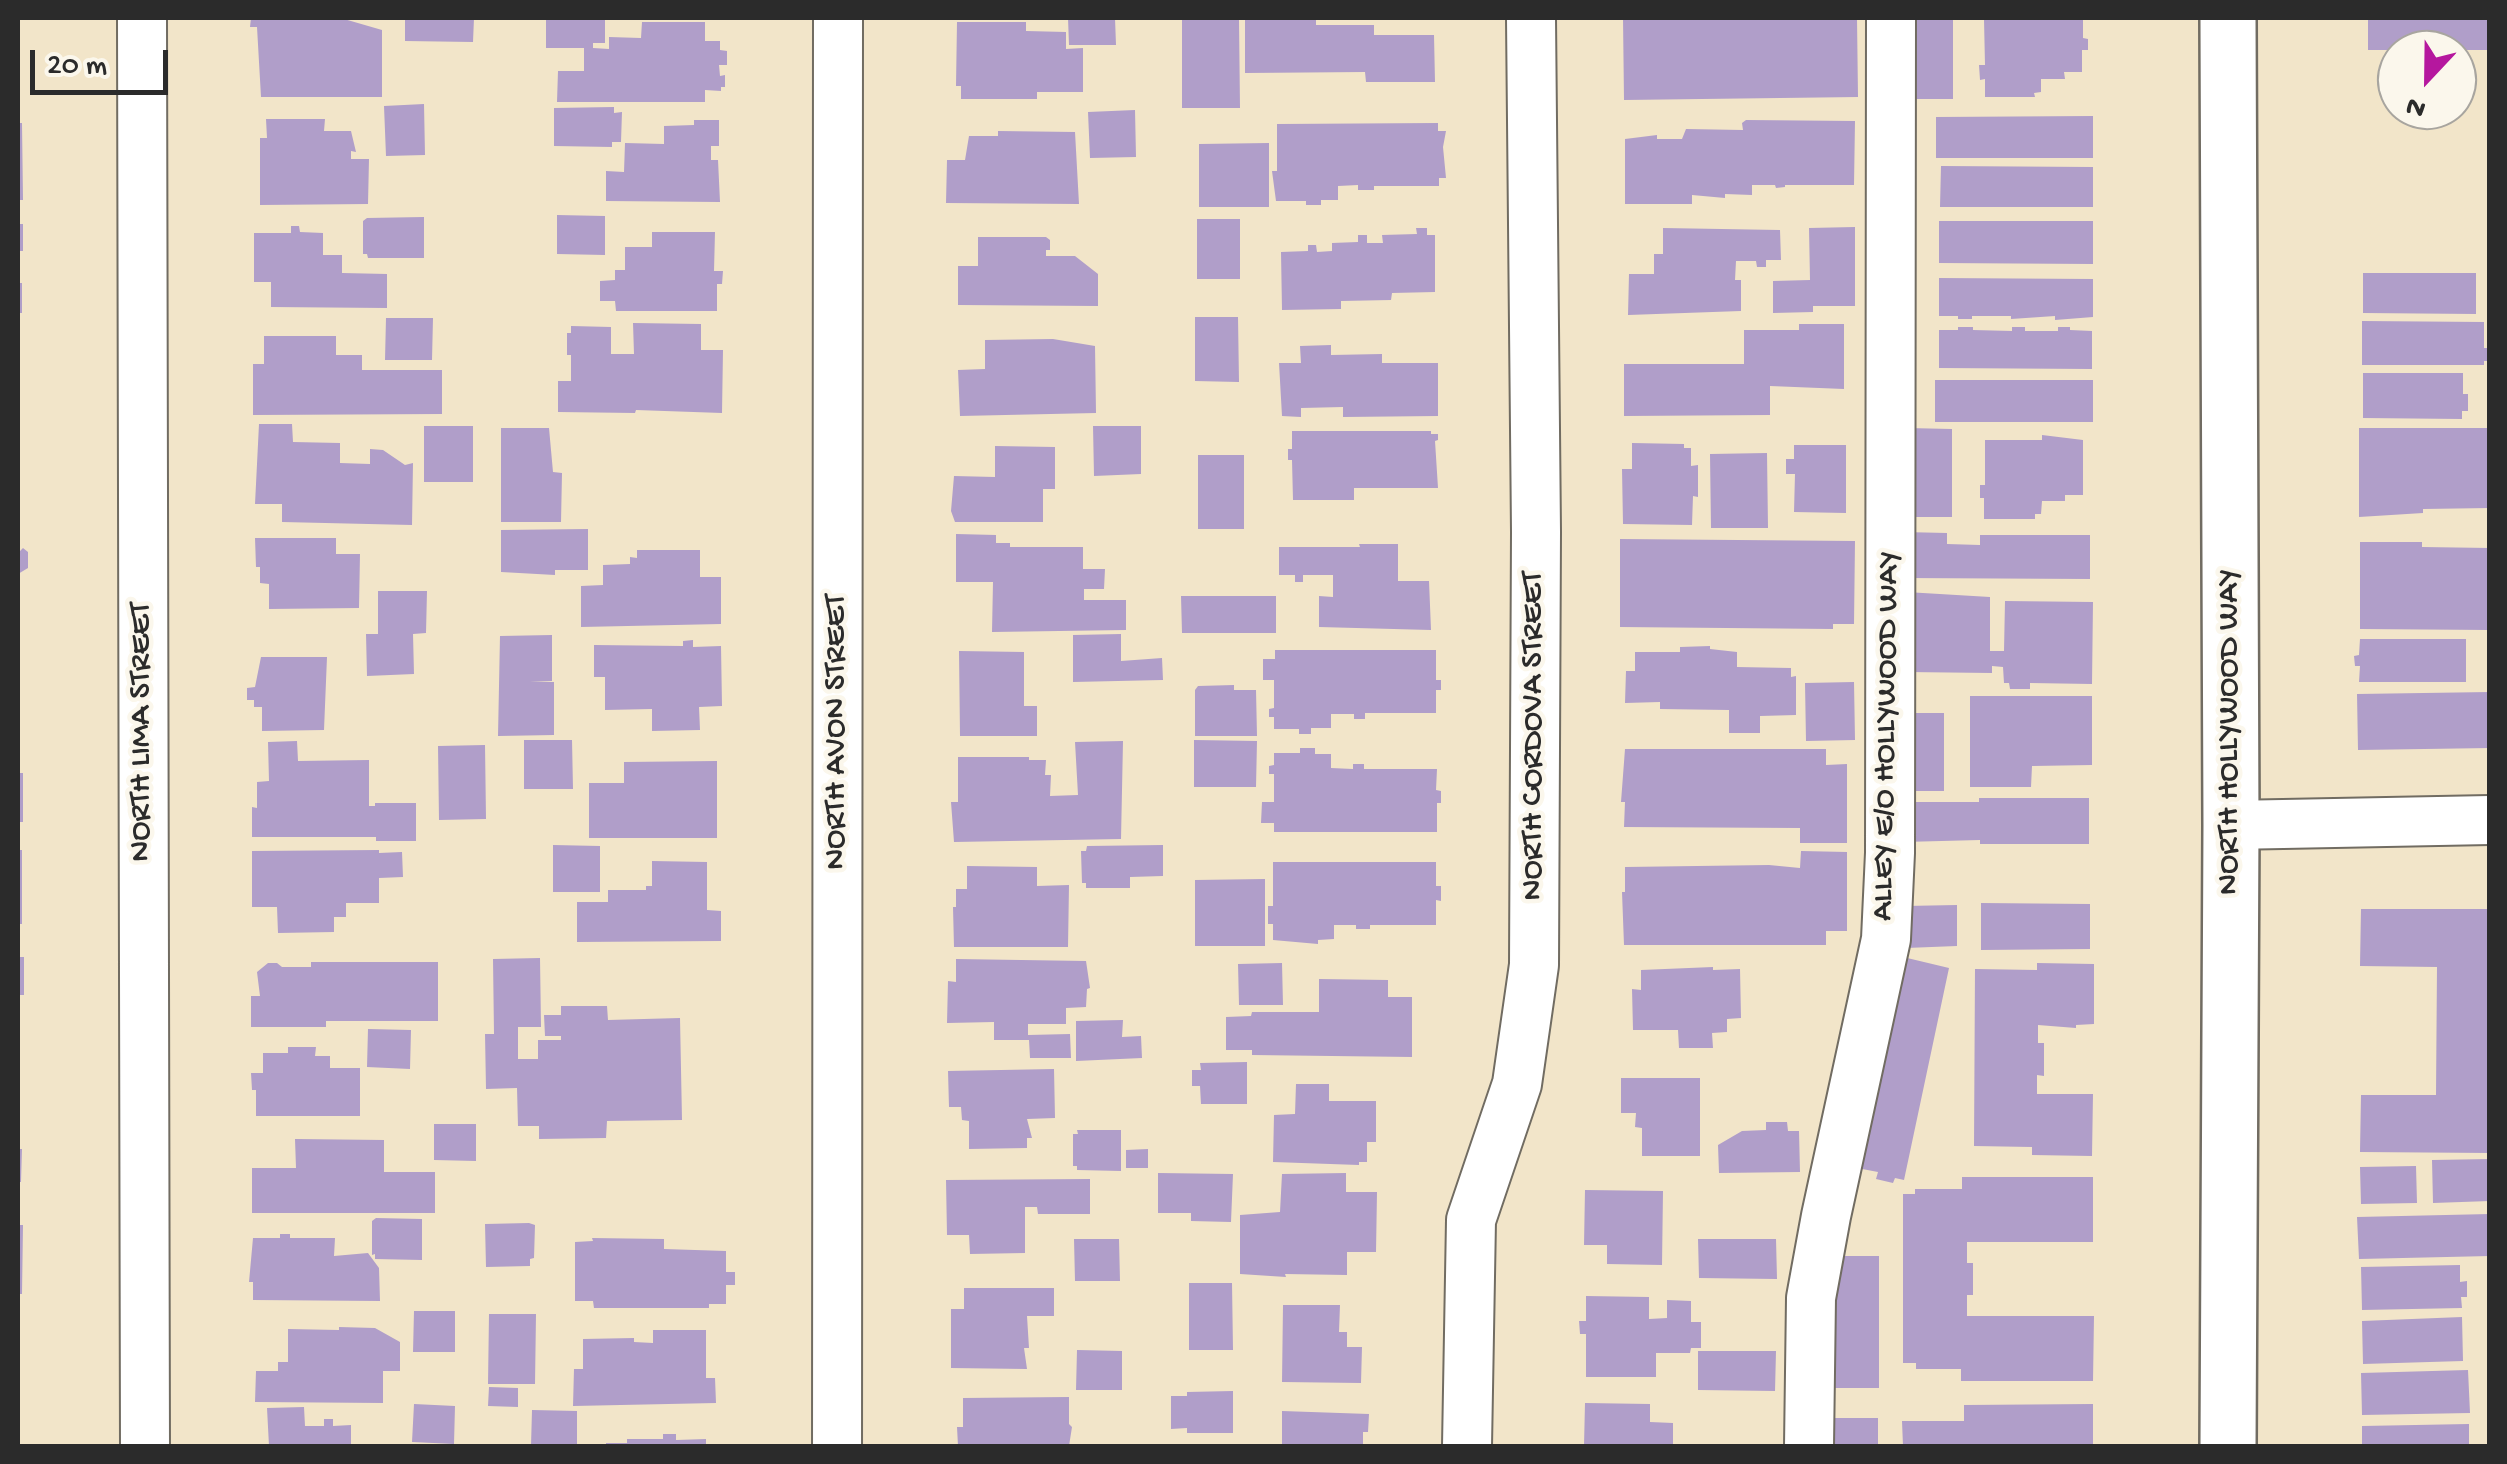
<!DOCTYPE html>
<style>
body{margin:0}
#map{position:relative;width:2507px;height:1464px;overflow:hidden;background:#f2e5c9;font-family:"Gochi Hand",sans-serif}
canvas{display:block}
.frame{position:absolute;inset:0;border:20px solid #2b2b2b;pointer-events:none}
.north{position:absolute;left:2377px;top:30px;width:100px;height:100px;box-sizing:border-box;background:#fbf7ec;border:2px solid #a8a59f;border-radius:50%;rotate:202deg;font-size:28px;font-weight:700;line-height:40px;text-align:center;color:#2b2b2b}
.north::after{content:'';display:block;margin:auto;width:35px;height:45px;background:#b5179e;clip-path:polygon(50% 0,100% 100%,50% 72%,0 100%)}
.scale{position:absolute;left:30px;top:50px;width:138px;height:45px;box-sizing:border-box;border:5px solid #2b2b2b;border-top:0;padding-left:12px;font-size:30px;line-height:35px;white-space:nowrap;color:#2b2b2b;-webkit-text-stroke:8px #fbf7ec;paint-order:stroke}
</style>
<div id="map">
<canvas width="2507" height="1464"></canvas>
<div class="frame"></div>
<div class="north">N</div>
<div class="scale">20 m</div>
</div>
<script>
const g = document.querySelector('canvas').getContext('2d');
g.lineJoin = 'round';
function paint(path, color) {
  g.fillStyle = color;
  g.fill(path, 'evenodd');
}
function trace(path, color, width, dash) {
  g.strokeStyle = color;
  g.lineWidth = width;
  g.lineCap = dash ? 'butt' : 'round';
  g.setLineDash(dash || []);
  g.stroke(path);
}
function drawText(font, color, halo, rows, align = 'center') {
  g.font = font + ' "Gochi Hand",sans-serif';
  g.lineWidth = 9;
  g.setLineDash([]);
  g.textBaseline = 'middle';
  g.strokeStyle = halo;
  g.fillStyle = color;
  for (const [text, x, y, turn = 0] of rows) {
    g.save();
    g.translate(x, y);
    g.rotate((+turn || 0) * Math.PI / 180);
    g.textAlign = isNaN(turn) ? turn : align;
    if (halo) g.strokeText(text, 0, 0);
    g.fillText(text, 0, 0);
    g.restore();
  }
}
paint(new Path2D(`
 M251,18L344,19L382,30V97H261L257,27H250Z
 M405,18H474L473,42L405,41Z
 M546,18H605V43H593V48L609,49V37L641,38L642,22H705V41H720V50L727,51V65H719L720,76L725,75V87H721V91L705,90V102H557L558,71H584V48H546Z
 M1068,18H1115L1116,45H1069Z
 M1245,18H1316V25H1374V35H1434L1435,82H1366L1365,72L1245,73Z
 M1623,18H1857L1858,97L1624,100Z
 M1906,18H1953V99H1906Z
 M2368,18H2490V50H2368Z
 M1984,19H2083V38L2088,39V50H2082V72H2064L2065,79H2041V92L2034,93L2035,97H1985V79L1980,80L1979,65H1985Z
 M1182,20H1239L1240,108H1182Z
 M957,22H1026V31L1066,32V49L1083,48V92H1037V99H961V86H956Z
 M424,104L425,155L386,156L384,106Z
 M614,107V113L622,112L621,142H612V147L554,146V108Z
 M1135,110L1136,157L1090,158L1088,112Z
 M2093,116V158H1936V117Z
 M266,119H325L324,131H351L356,152L351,151V159H369L368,204L260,205V138H267Z
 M694,120H719V146H711V160H718L720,202L606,201V171L624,172L625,143L664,144V126L694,125Z
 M1746,120L1855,121L1854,185H1785V187L1776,188L1775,185H1752V195L1725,194V198L1692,195V204H1625V139L1657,135V139H1682L1686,129L1743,130L1742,123Z
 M18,123H22L23,200H18Z
 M1438,123V131H1446L1443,147L1446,178H1439V186H1374V190H1358V185L1338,186V200H1321V205H1306V201H1276L1272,171H1277V124Z
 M998,131L1075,132L1079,204L946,203L947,160H965L969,136H998Z
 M1269,143V207H1199V144Z
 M1941,166L2093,167V207H1940Z
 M557,215L605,216V255L557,254Z
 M424,217V258H368L367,254H363V221L367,218Z
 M1197,219H1240V279H1197Z
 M1939,221H2093V264L1939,263Z
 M18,224H23V251H18Z
 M291,226H299L300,232L323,233V255H342V273L387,274V308L271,307V282H254V233H291Z
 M1855,227V306H1813V312L1773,313V281L1810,280L1809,228Z
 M1416,228H1427V235H1435V292L1392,293L1391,300L1341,301V309L1282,310L1281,252L1308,251V245H1316L1317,252L1332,251V243L1358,242V235H1367V243H1383L1382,235L1417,234Z
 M1663,228L1780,230L1781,260H1766V267H1757L1756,261H1736L1735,280H1741V311L1628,315L1629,274H1654V254H1663Z
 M652,232H715L714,271H723L722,284H717V311H616L615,301H600V281L615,280V270H625V247H652Z
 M978,237H1046L1050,240V250H1046V256H1075L1098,274V306L958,305V266H978Z
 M2363,273H2476V314L2363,313Z
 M1939,278L2093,279V317L2055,320V316L2011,319V316H1972V319H1958V316H1939Z
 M18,283H22V313H18Z
 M1195,317H1238L1239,382L1195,381Z
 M386,318H433L432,360H385Z
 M2362,321L2484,322V348H2490V361H2484V365H2362Z
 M633,323L701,324V350H723L722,413L636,410L635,413L558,412V381H571V355H567V333H571V326L611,327V354H634Z
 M1799,324H1844V389L1770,386V415L1624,416V364H1744V330H1799Z
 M1958,327H1973V330L2012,331V327H2025V331H2058V327H2070V330L2092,331V369L1939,368V330H1958Z
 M264,336H336V355H362V370H442V414L253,415V364H264Z
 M1053,339L1095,346L1096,413L960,416L958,370L985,369V340Z
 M1331,345V355L1382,354V363H1438V416L1343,417V407L1301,408V417L1282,416L1279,363H1301L1300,346Z
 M2363,373H2463V394H2468V411H2462V419L2363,418Z
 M1935,380H2093V422H1935Z
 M259,424H292L293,442L340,443V463L370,464V449L383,450L405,465L413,463L412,525L282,522V504H255Z
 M424,426H473V482H424Z
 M1093,426H1141V474L1094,476Z
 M501,428H549L553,472L562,473L561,522H501Z
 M1907,428L1952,429V517H1907Z
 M2359,428H2490V508L2423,509V513L2359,517Z
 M1292,431H1431V434H1438V440L1435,441L1438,488H1354V500H1293L1292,460H1288V449H1292Z
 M2042,435L2083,440V495H2065V501H2042L2041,514H2035V519H1984V498H1980V485H1985V440H2042Z
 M1632,443L1684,444V448H1691V466L1698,465V497L1693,496L1692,525L1623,524L1622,469H1632Z
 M1794,445H1846V513L1794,512L1795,474H1786V459H1794Z
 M995,446L1055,447V489H1043V522H955L951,511L954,476L995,477Z
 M1767,453L1768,528H1711L1710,454Z
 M1198,455H1244V529H1198Z
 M588,529V570H555V575L501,572V530Z
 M1903,532L1947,533V544L1980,545V535H2090V579L1903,578Z
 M956,534L996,535V543H1010V547H1083V569H1105L1104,589H1084V600H1126V630L992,632L993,582H956Z
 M255,538H336V554H360L359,608L269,609V584L260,583V567H256Z
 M1620,539L1855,541L1854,624H1833V629L1620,627Z
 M2360,542H2422V547L2490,548V630L2360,629Z
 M1359,544H1398V581H1429L1431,630L1319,627V596L1333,597V575H1303V582H1295V575H1279V547H1360Z
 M23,548L28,552V568L18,574V553Z
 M637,550H700V577H721V624L581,627V586L603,585V565L630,564V557L637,558Z
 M378,591H427L426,633L413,634L414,674L367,676L366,634H378Z
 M1906,592L1990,597V651H2004L2005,601L2093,602L2092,684L2030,683V689H2010L2009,683H2004L2003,667L1992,666V673L1906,672Z
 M1181,596H1276V633H1182Z
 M1121,634V661L1162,658L1163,680L1073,682V635Z
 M552,635V681L530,682H554V735L498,736L500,636Z
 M2360,639H2466V682H2359L2360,666H2355L2354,656L2359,655Z
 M693,640V647L721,646L722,706L699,707L700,730L652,731V709L605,710V677H594V645L683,646V641Z
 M1710,646V649L1737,652V667L1791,668V677L1796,676V715L1760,716V733H1729V710L1660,709V702L1625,703L1626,671H1635V652H1680V647Z
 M1275,650H1436V680H1441V690H1436V713H1365V719H1354V714H1331V728H1311V734H1299V729H1274V717H1269V709L1274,708V680H1263V659H1275Z
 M959,651L1024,652V706H1037V736H960Z
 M261,657H327L324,730L262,731V707H254V700H247V688L255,687Z
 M1854,682L1855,740L1806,741L1805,683Z
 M1234,685V690H1256L1257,736H1195V690L1198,686Z
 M2490,692V748L2358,750L2357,694Z
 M1970,696H2092V765L2032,766L2031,787H1970Z
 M1900,713H1944V791H1900Z
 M524,740H572L573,789H524Z
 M1194,740L1257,741L1256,787H1194Z
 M297,741L298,761L369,760V806H375V803H416V841H376V837H252V807L257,808V782L269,781L268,742Z
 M1123,741L1121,839L954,842L951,802H958V757H1029V760H1046L1045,775H1051L1050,796L1078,795L1075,742Z
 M485,745L486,819L439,820L438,746Z
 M1300,748H1315V754H1331V768L1353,769V764H1364V769H1437L1436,790L1441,791V803H1437V832H1274V823H1261L1262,802H1274V774H1269V766L1274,765V753H1300Z
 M1625,749H1826V765L1847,764V843H1800V828L1624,827L1625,802H1621Z
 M717,761V838H589V783H624V762Z
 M18,773H23V822H18Z
 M1979,798H2089V844H1980V840L1903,842V802H1979Z
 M553,845L600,846V892H553Z
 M1163,845V876L1130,877V888H1086V883H1082L1081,851H1086L1087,846Z
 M18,850H22V924H18Z
 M379,850V853L402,852L403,877L379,878V903H346V917H334V932L278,933L277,907H252V851Z
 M1801,851L1847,852V931H1826V945H1624L1622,892H1625V867L1769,865L1800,868Z
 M652,861L707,862V910L721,911V941L577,942V902H608V890H646V886H652Z
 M1273,862H1436V886H1441V901L1436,900V925H1370V929H1356V925H1334V939L1318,940V944L1273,940V924H1268V906H1273Z
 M967,866L1037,867V886L1069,885L1068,947H954L953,907H956V889H967Z
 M1265,879V946H1195V880Z
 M1981,903L2090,904V949L1981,950Z
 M1957,905V946L1906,948L1905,906Z
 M2361,909H2490V1153L2360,1152L2361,1095H2436L2437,967L2360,966Z
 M18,957H24V995H18Z
 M1903,957L1949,968L1904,1180L1895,1178L1893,1183L1876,1179L1878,1172L1857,1168Z
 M540,958L541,1027H518V1059H538V1040H561V1036H545L544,1015H561V1006H607L608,1020L680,1018L682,1120L607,1121L606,1138L539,1139V1126H518L517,1088L486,1089L485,1034H494L493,959Z
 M956,959L1086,961L1090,988L1087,989L1086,1007L1066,1008V1024H1028V1035L1070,1034L1071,1058H1030L1029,1040H994V1022L947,1023L948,981L956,982Z
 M311,962H438V1021H326V1027H251V996H260L257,972L268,963H277L282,967H311Z
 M1282,963L1283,1005H1239L1238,964Z
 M2037,963L2094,964V1024L2076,1025V1028L2038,1025V1043H2044V1076L2037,1075V1094H2093L2092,1156L2032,1155V1147L1974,1146L1975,969L2037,970Z
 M1713,967V970L1740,969L1741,1018L1727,1019V1032L1712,1033L1713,1048H1679L1678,1030H1633L1632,989L1641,990V970Z
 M1319,979L1388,980V997H1412V1057L1252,1055V1050H1226V1017L1251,1016L1252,1012H1319Z
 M1123,1020L1122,1037L1141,1036L1142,1058L1076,1061V1021Z
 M368,1029L411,1030L410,1069L367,1067Z
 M288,1047H316L315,1056H330V1068H360V1116H256V1090H252L251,1073H263V1053H288Z
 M1247,1062V1104H1201L1200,1086H1192V1070H1201L1200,1063Z
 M1054,1069L1055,1118L1027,1119L1032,1138H1027V1148L969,1149V1121L962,1120L961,1107H949L948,1071Z
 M1621,1078H1700V1156H1642V1128L1635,1127L1636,1113H1621Z
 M1296,1084H1329V1101H1376V1142H1367V1162H1359V1165L1273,1162L1274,1115L1295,1114Z
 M1766,1122H1787L1788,1131H1799L1800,1172L1719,1173L1718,1145L1742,1131L1766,1130Z
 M434,1124H476V1161L434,1160Z
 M1077,1130H1121V1171L1077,1170V1166H1073V1134H1078Z
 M295,1139L384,1140V1172H435V1213H252V1168H296Z
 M18,1149H22L21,1182H18Z
 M1148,1149V1168H1126V1150Z
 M2490,1159V1201L2433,1203L2432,1160Z
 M2416,1166L2417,1203L2361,1204L2360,1167Z
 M1158,1173L1233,1174L1231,1222L1191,1221V1213H1158Z
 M1346,1173V1192H1377L1376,1252H1347V1275L1285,1274L1286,1277L1240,1274V1215L1280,1212L1282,1174Z
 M1962,1177H2093V1242H1967V1263H1973V1295H1967V1316H2094L2093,1381H1961V1369H1916V1363H1903V1194H1915V1189H1962Z
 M1090,1179V1214H1038L1037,1207H1025V1253L970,1254L969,1235H947L946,1180Z
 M1585,1190L1663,1191L1662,1265L1607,1264V1245H1584Z
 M2490,1214V1256L2359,1259L2357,1217Z
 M376,1218L422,1219V1260L375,1259V1254L372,1255V1221Z
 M529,1223L535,1225L534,1258L530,1259V1266L486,1267L485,1224Z
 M18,1225H23L22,1294H18Z
 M280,1234H290V1238H335L334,1256L368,1253L379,1268L380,1301L253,1300V1282H249L253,1238H280Z
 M592,1238L664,1239V1249L726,1251V1272H735V1285H726V1304H709V1308H594L593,1301H575V1242L593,1241Z
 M1074,1239H1119L1120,1281H1075Z
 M1698,1239H1776L1777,1279L1699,1278Z
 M1832,1256H1879V1388H1831Z
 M2460,1265V1282L2467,1281V1297H2461L2462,1308L2362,1310L2361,1267Z
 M1189,1283H1232L1233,1350H1189Z
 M964,1288H1054V1316H1027L1029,1348H1024L1027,1369L951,1368V1309H964Z
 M1586,1296L1649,1297V1319L1667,1318V1300L1691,1301V1322H1701V1348H1691L1690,1353H1656V1377H1586V1334H1580L1579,1321H1586Z
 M1283,1305H1340L1339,1332H1347V1347H1362L1361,1383L1282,1382Z
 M414,1311H455V1352H413Z
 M489,1314H536L535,1384H488Z
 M2462,1317L2463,1361L2363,1364L2362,1321Z
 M339,1327L375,1328L400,1342V1371H383V1403L255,1402L256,1371H278V1362H288V1329L339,1330Z
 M653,1330H706V1378H715L716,1403L573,1406L574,1369H583V1339L634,1338V1342L653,1343Z
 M1077,1350L1122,1351V1390H1076Z
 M1698,1351H1776L1775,1391L1698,1390Z
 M2468,1370L2470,1413L2362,1415L2361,1373Z
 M489,1387L518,1388V1407L488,1406Z
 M1233,1391V1433H1187V1428L1171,1429V1396H1187V1392Z
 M1069,1397V1424L1072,1427L1069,1446H958L957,1427H963V1398Z
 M1585,1403L1650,1404V1422L1673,1423V1446H1584Z
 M414,1404L455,1406L454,1444L412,1442Z
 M2093,1404V1446H1903L1902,1421H1964V1405Z
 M304,1407L305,1426H324V1419H333V1426L351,1425V1446H269L267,1408Z
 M532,1410L577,1411V1446H531Z
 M1282,1411L1369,1414L1368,1432H1363V1446H1282Z
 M1832,1418H1878V1446H1832Z
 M2469,1424V1446H2362V1426Z
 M663,1434H676V1440L706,1439V1446H606V1443H627V1439H663Z`), '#b09ec9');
const minor = new Path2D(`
 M142,18L145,1446
 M2231,825L2490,820
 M837,1446L838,18
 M1467,1446L1471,1220L1517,1084L1534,965L1536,532L1531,18
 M1809,1446L1811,1298L1826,1216L1886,939L1890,853L1891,18`);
const major = new Path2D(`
 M2228,18L2231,825L2228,1446`);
trace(minor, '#716c62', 52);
trace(major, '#716c62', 60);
trace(minor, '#fff', 48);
trace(major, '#fff', 55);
drawText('32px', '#2b2b2b', '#fbf7ec', [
 ["NORTH LIMA STREET",143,732,-90],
 ["NORTH AVON STREET",838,732,-90],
 ["NORTH HOLLYWOOD WAY",2231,732,-90],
 ["NORTH CORDOVA STREET",1535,736,-90],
 ["ALLEY E/O HOLLYWOOD WAY",1888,736,-89]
]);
</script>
